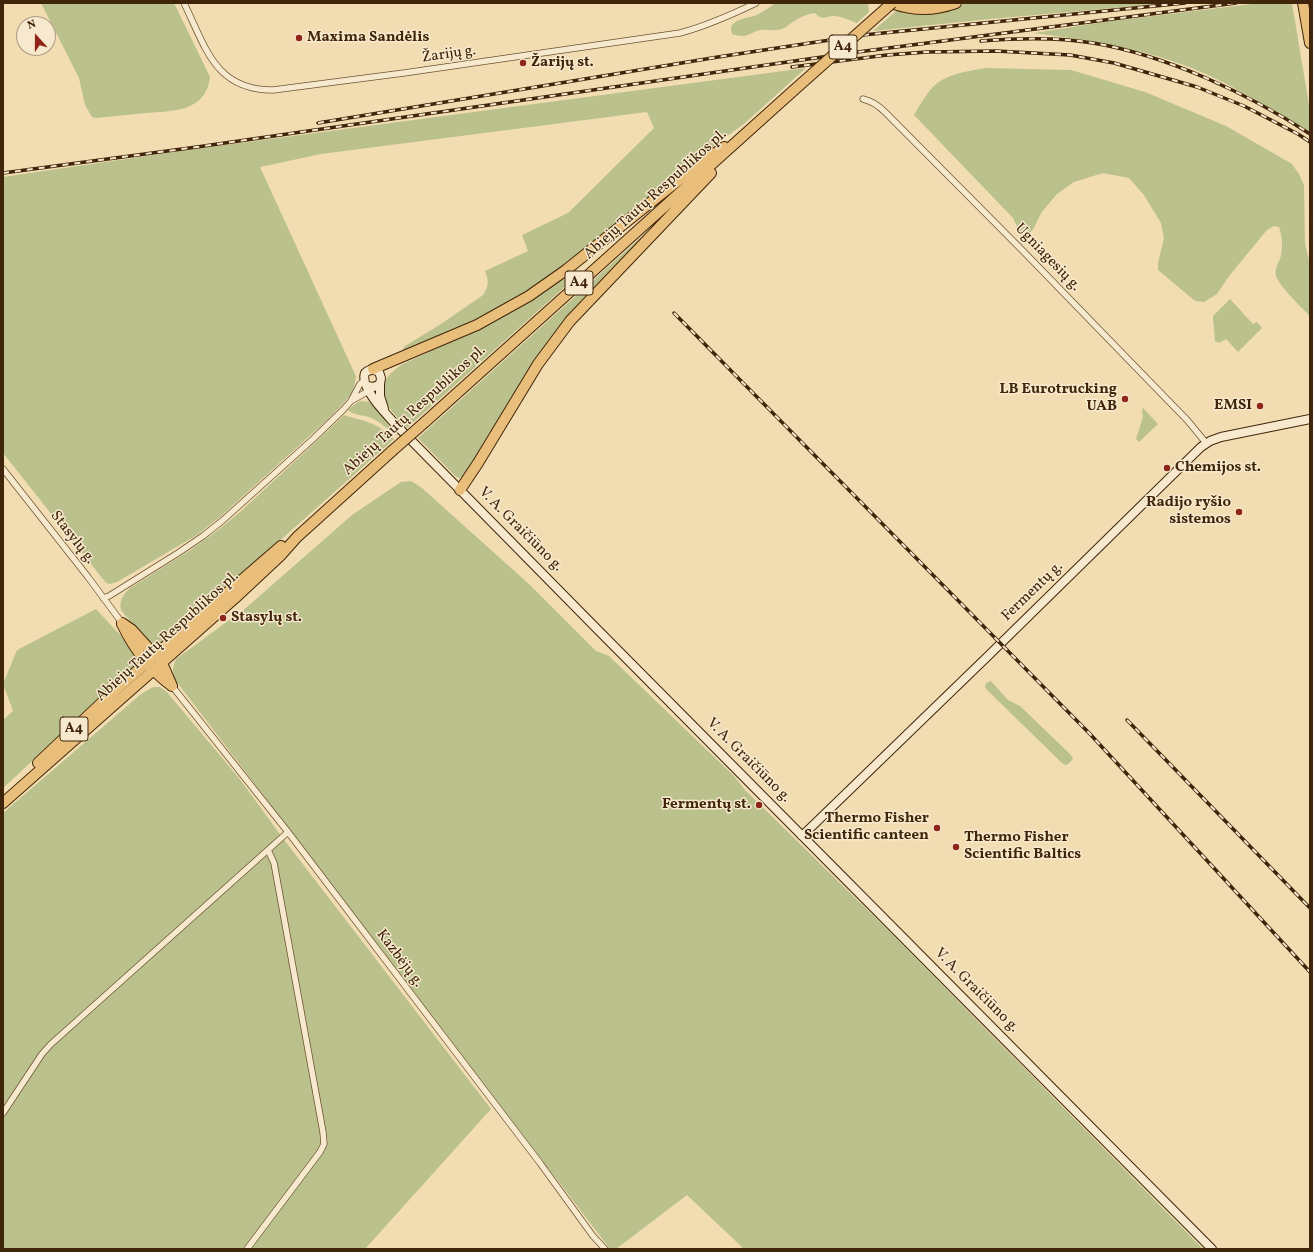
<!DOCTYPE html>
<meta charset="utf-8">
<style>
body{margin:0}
#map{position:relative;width:1313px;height:1252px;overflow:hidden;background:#f2ddb3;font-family:Vollkorn,serif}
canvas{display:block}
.frame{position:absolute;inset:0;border:4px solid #41250a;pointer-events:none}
.north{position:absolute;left:16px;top:16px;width:40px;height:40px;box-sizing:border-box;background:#f7e9ce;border:1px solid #ae9b80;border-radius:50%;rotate:339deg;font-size:11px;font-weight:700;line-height:16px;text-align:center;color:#41250a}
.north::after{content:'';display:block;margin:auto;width:14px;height:18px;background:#8f2418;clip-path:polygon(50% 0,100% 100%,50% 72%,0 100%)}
</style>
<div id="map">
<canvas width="1313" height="1252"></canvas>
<div class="frame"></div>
<div class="north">N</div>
</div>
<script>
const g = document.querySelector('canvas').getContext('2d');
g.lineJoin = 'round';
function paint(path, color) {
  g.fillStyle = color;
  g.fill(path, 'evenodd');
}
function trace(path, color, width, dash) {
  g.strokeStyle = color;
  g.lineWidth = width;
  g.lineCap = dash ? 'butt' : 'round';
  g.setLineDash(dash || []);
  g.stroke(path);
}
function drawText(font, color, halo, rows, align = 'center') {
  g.font = font + ' Vollkorn,serif';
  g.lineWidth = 3;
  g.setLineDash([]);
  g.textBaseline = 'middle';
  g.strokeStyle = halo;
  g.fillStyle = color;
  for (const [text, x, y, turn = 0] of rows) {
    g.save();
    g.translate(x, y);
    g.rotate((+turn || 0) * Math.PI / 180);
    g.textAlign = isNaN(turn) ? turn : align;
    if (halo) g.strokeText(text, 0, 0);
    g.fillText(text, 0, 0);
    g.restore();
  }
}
paint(new Path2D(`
 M41,3H174L210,77C206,112 173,111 145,113C129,115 113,116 96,118L92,117L85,105L79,78Z
 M776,3H868L869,12L857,23C850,20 842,17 835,16C825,15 824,22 815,13C803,14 793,22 784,28C778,32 769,29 762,30C755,30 750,35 744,36C739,36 736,35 732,34C731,31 730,27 733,24C738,18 750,18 757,15C763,12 769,7 776,3Z
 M966,3H1170L990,19L873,31L896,11C918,19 945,14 966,3Z
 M1260,3H1292L1310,111V132C1264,105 1218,75 1166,59C1123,45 1079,39 1034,33L1104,22Z
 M806,68L745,123L684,168L573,259L545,281L475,321L401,352L405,346L441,324L483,295C489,286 489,281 485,271L528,251L522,235L568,213L654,128L647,112L321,154L260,167L354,372L356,377L354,387L351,394L341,406L326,421L220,517L197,535L117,582L110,584L106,583L3,453V177L187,150Z
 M986,68L1071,70L1145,92L1226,126L1292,164L1299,174L1304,185L1305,244L1310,264V316C1301,307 1280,287 1276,276C1274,268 1280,262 1281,255C1283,246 1282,235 1279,227L1274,226L1267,230L1229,276L1217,294L1204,302L1195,301L1158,270V263L1164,238L1161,223L1144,195L1129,178L1103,173L1074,182L1057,194L1041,213L1034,228L1028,235H1026L1019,231L1013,218L914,115C920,105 927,92 936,84C950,73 969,71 986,68Z
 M640,238L641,239C610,271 575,303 549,340C518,383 493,430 467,475L459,478L455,476L418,438Z
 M563,279L568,284L407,428C386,405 368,388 401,365L482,327L522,306Z
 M1230,299L1253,324L1257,322L1262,328L1238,352L1226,339L1219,343L1215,341L1213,316Z
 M360,401L369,402L373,405L398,436C387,429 379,420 366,416C359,415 354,415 348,410L355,404Z
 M1143,408L1158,424L1139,442L1136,439L1143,417L1142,409Z
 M344,415C351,418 362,419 370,423C379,426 387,433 394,439L166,642C161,643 157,644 153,643C145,641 127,617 121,610C119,600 123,595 130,588L189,551L217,531L240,512L320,438Z
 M411,481L422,488L530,585L596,651L609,656L734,776L745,790L889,931L1203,1249H744L687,1195L616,1249H610L176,681C172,672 172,668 176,659L247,607L352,515L401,482Z
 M96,609L133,649C137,657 137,660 133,668L3,788V720L13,711L3,684L17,650Z
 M991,681L1008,700L1020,706L1071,755L1073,759L1068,764L1065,765L1062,763L987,690L985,687L986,683Z
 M153,687H160L166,691L239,778L282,837L491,1109L365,1249H3V813L141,694Z`), '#bac18c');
const street = new Path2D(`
 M184,3C206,48 215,90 273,90L404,73L680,33C706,26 731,15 756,3
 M863,99C872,101 878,105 885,112L1023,251L1188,421L1206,443
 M351,401L372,389
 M3,469L88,577L122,623
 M103,598L109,596L178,553L203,536L222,521L313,439L343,410L351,401L360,384L364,381
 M172,686L288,832L540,1163L593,1236L605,1249
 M3,1113L42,1054L51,1044L288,832
 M247,1249L320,1152L324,1144L323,1132L274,863L268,850`);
const secondary = new Path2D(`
 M380,384V396L384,409
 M367,386L374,387L380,384L381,378L379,372C374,369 369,369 365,373C359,388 389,417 399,428L598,630L1212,1249
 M802,836L988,656L1201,447L1210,441L1221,437L1310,419`);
const highway = new Path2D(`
 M891,3C914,11 933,11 956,3
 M1303,3L1310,43
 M373,369L477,325L529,296L566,270L690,171L724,147
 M425,422L793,91
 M460,490L478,463L538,364L570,321L711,173
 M122,623L132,630L162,663L172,686
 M122,624C134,649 150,670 172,686
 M38,763L110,695L146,663L281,546
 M3,803L235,598L281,555L297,537L392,451`);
trace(street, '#6d5334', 7);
trace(secondary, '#41250a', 10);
trace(highway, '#41250a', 12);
trace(street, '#f7e9ce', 5.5);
trace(secondary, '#f7e9ce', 8);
trace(highway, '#e9be7a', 10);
const rail = new Path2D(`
 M981,41C1018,38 1057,37 1093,43C1166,55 1249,94 1310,134
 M792,67L887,55L927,52L996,51L1070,55L1114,63L1197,87L1244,106L1298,134L1310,142
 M318,123L718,57L863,35L1185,3
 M3,173L197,147L850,53L1236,3
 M674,313L1090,734L1310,972
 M1127,720L1310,908`);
trace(rail, '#41250a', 3.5);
trace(rail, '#f7e9ce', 2, [6]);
const highwayBridge = new Path2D(`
 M793,91L892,3
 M392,451L425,422`);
trace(highwayBridge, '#41250a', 12, []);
trace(highwayBridge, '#e9be7a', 10);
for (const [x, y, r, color] of [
 [299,38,4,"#8f2418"],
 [523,63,4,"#8f2418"],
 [1125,399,4,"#8f2418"],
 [1260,406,4,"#8f2418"],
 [1167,468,4,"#8f2418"],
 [1239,512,4,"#8f2418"],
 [223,618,4,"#8f2418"],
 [759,805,4,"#8f2418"],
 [937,828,4,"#8f2418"],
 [956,847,4,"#8f2418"]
]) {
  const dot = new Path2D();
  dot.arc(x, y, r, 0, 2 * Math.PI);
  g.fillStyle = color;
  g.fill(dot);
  trace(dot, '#f7e9ce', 1.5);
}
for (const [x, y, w] of [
 [843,47,28],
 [579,283,28],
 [74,729,28]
]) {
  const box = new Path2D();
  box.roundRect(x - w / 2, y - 12, w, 24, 3);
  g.fillStyle = '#f7e9ce';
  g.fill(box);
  trace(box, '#41250a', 1);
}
drawText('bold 14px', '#41250a', null, [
 ["A4",843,47],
 ["A4",579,283],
 ["A4",74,729]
]);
drawText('bold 15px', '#41250a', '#f7e9ce', [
 ["Maxima Sandėlis",307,38],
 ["Žarijų st.",531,63],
 ["LB Eurotrucking",1117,390,"right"],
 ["UAB",1117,407,"right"],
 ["EMSI",1252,406,"right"],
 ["Chemijos st.",1175,468],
 ["Radijo ryšio",1231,503,"right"],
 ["sistemos",1231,520,"right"],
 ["Stasylų st.",231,618],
 ["Fermentų st.",751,805,"right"],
 ["Thermo Fisher",929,819,"right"],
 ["Scientific canteen",929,836,"right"],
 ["Thermo Fisher",964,838],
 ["Scientific Baltics",964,855]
], 'left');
drawText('15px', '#41250a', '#f7e9ce', [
 ["Žarijų g.",449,55,-8],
 ["Abiejų Tautų Respublikos pl.",656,195,-42],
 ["Ugniagesių g.",1047,258,46],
 ["Abiejų Tautų Respublikos pl.",415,411,-42],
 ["V. A. Graičiūno g.",520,530,45],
 ["Stasylų g.",72,538,52],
 ["Fermentų g.",1033,592,-44],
 ["Abiejų Tautų Respublikos pl.",168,637,-42],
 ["V. A. Graičiūno g.",748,761,45],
 ["Kazbėjų g.",399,959,53],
 ["V. A. Graičiūno g.",976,991,45]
]);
</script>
